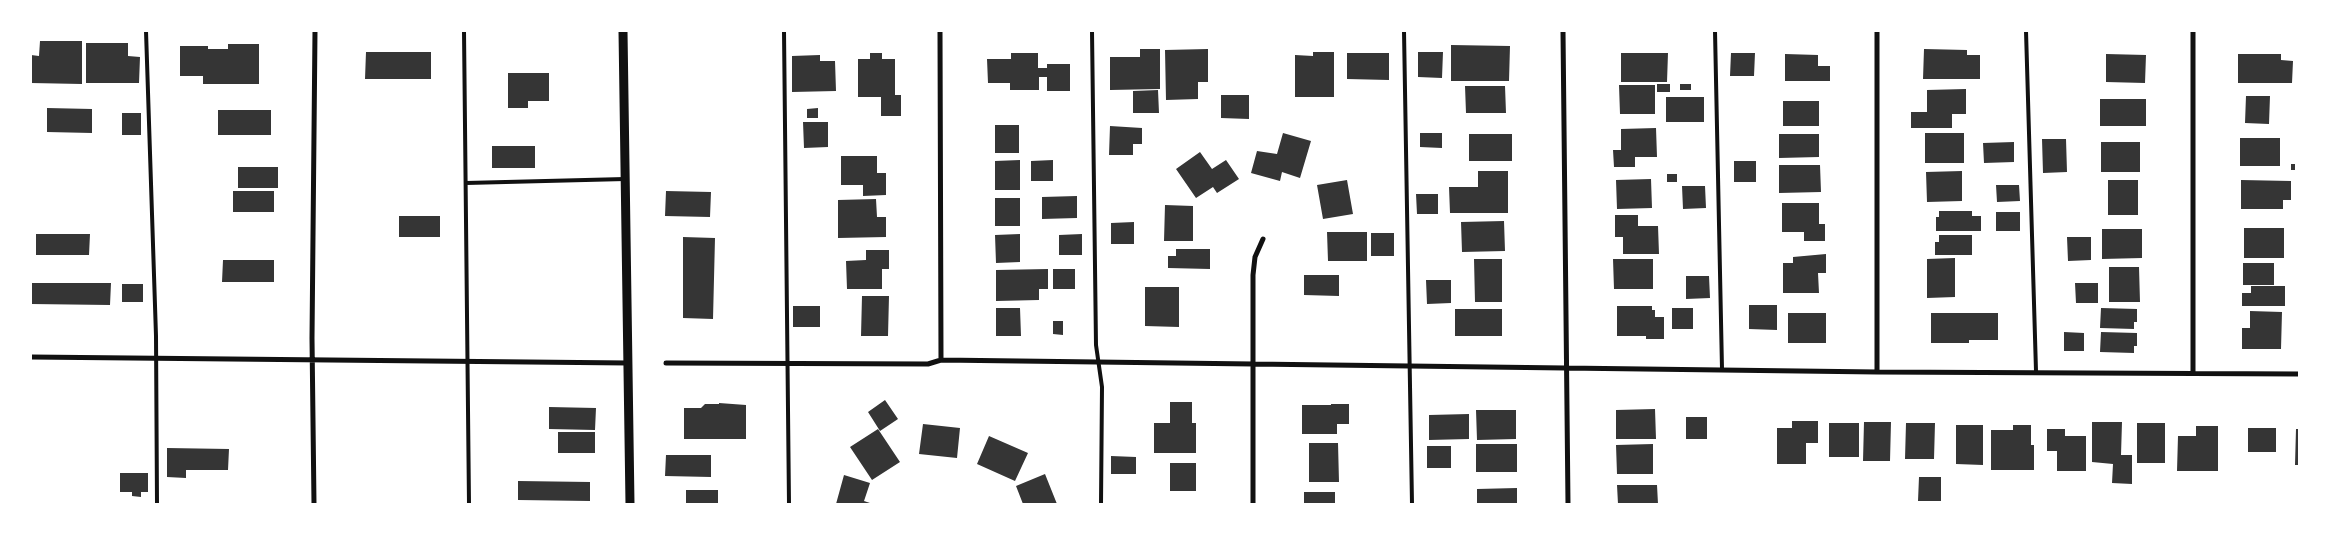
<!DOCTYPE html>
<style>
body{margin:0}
#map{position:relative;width:2330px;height:535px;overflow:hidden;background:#fff;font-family:Lato,sans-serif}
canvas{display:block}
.frame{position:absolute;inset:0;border:32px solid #fff;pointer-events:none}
</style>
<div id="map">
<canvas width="2330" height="535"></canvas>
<div class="frame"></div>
</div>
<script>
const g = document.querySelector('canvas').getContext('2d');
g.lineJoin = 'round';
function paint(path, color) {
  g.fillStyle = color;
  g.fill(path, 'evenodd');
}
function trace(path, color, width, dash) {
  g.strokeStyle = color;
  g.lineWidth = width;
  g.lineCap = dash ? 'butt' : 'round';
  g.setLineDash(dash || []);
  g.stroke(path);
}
paint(new Path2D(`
 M40,41H82V84L31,83V55L39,56Z
 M86,43H128V56L140,57L139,83H86Z
 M228,44H259V84H203V76H180V46H208V49H228Z
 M1451,45L1510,46L1509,81H1451Z
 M1140,49H1160V89L1110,90V57H1140Z
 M1208,49V82H1198V99L1166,100L1165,50Z
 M1924,49L1967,50V55H1980V79H1923Z
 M366,52H431V79H365Z
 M1313,52H1334V97H1295V55L1313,56Z
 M1418,52H1443L1442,78L1418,77Z
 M870,53H882V59H895V95H901V116H881V97H858V59H870Z
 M1011,53H1038V68H1047V64H1070V91H1047V77H1039V90H1010V83H988L987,59H1011Z
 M1347,53H1389V80L1347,79Z
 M1621,53H1668L1667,82H1621Z
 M1731,53H1755L1754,76H1730Z
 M1785,54L1818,55V66H1830V81H1785Z
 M2106,54L2146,55L2145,83L2106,82Z
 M2238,54H2281V60L2293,61L2292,83H2238Z
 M820,55V61H835L836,91L792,92V56Z
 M508,73H549V101H528V108H508Z
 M1657,84H1670V92H1657Z
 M1680,84H1691V90H1680Z
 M1619,85H1655V114H1620Z
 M1465,86H1505L1506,113H1466Z
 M1966,89V114H1952V128H1911V112H1927V90Z
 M1158,90L1159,113H1133V91Z
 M1221,95H1249V119L1221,118Z
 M2246,96H2270L2269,124L2245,123Z
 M1666,97H1704V122H1666Z
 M2100,99H2146V126H2100Z
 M1783,101H1819V126H1783Z
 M47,108L92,109V133L47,132Z
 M818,108V118H807V109Z
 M218,110H271V135H218Z
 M122,113H141V135H122Z
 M803,122H828V147L804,148Z
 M995,125H1019V153H995Z
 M1110,126L1142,128V144H1133V155H1109Z
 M1656,128L1657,157H1635V167H1614L1613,150H1621V129Z
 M1283,133L1311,141L1300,178L1282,172L1280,181L1251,173L1257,151L1277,154Z
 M1420,133H1442V148L1420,147Z
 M1925,133H1964V163H1925Z
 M1469,134H1512V161H1469Z
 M1779,134H1819V157L1779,158Z
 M2240,138H2280V166H2240Z
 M2042,139H2066L2067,172L2043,173Z
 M2014,142V162L1984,163L1983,143Z
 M2101,142H2140V172H2101Z
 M492,146H535V168H492Z
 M1200,152L1212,169L1226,160L1239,179L1217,193L1213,187L1196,198L1176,169Z
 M841,156H877V173H886V195L863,196V185H841Z
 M1020,160V190H995V161Z
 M1053,160V181H1031V161Z
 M1734,161H1756V182H1734Z
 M2291,164H2295V170H2291Z
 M1779,165H1820L1821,192L1779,193Z
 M238,167H278V188H238Z
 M1478,171H1508V213H1450L1449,187H1478Z
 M1962,171V201L1927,202L1926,172Z
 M1667,174H1677V182H1667Z
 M1651,179L1652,208L1617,209L1616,180Z
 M1347,180L1353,214L1323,219L1317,185Z
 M2108,180H2138V215H2108Z
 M2241,180L2291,181V200H2283V209H2241Z
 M1996,185H2019L2020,201L1997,202Z
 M1682,186H1705L1706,208L1683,209Z
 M233,191H274V212H233Z
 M666,191L711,192L710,217L665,216Z
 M1416,194H1438V214H1417Z
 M1077,196V218L1042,219V197Z
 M995,198H1020V226H995Z
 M876,199L877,217H886V237L838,238V200Z
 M1782,203H1819V224H1825V241H1804V232H1782Z
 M1165,205L1193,206V241H1164Z
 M1939,211H1972V216H1981V231H1936V217H1939Z
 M1996,212H2020V231H1996Z
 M1615,215H1638V226H1658L1659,254H1623V237H1615Z
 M399,216H440V237H399Z
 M1504,221L1505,251L1462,252L1461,222Z
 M1134,222V244H1111V223Z
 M2244,228H2284V258H2244Z
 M2102,229H2142V258L2102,259Z
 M1327,232H1367V261H1328Z
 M1371,233H1394V256H1371Z
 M36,234H90L89,255H36Z
 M1020,234V262L996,263L995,235Z
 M1082,234V255H1059V235Z
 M1939,235H1972V255H1935V242H1939Z
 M683,237L715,238L713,319L683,318Z
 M2067,237H2091V260L2068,261Z
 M1176,249H1210V269L1168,268V256H1176Z
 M866,250H889V269H882V289H847L846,261L866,260Z
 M1826,254V273H1818L1819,293H1783V263H1793V257Z
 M1955,258V297L1927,298V259Z
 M1474,259H1502V302H1475Z
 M1613,259H1653V289H1614Z
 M223,260H274V282H222Z
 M2243,263H2274V285H2243Z
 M2109,267H2139L2140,302H2109Z
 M1048,269V289H1039V300L996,301V270Z
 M1053,269H1075V289H1053Z
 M1304,275H1339V296L1304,295Z
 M1686,276H1709L1710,298L1686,299Z
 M1426,280H1451V303L1427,304Z
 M31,283H111L110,305L31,304Z
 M2075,283H2098V303H2076Z
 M122,284H143V302H122Z
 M2251,286H2285V306H2242V293H2251Z
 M1145,287H1179V327L1145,326Z
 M862,296H889L888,336H861Z
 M1749,305H1777V330L1749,329Z
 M793,306H820V327H793Z
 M1617,306H1652V310H1655V317H1664V339H1646V336H1617Z
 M996,308H1020L1021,336H996Z
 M1672,308H1693V329H1672Z
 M2101,308L2137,309V322H2134V329L2100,328Z
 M1455,309H1502V336H1455Z
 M2250,311L2282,312L2281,349H2242V328H2250Z
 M1788,313H1826V343H1788Z
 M1931,313H1998V340H1969V343H1931Z
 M1053,321H1063V335L1053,334Z
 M2064,332L2084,333V351H2064Z
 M2101,332L2137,333V346H2134V353L2100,352Z
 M885,400L898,419L880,431L868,412Z
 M1170,402H1192V423H1196V453H1154V423H1170Z
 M719,403L746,405V439H684V408H701L705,404H719Z
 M1331,404H1349V424H1337V434H1302V405H1331Z
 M549,407L596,408L595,430L549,429Z
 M1655,409L1656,439H1616V410Z
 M1476,410H1516V439L1477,440Z
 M1469,414V439L1429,440V415Z
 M1686,417H1707V439H1686Z
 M1792,421H1818V443H1806V464H1777V428H1792Z
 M1864,422H1891L1890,461H1863Z
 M2092,422H2122L2121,455H2132V484L2112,483L2113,464L2092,462Z
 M1829,423H1859V457H1829Z
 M1906,423H1935L1934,459H1905Z
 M2137,423H2165V463H2137Z
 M923,424L960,428L957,458L919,454Z
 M1956,425H1983V465L1956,464Z
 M2013,425H2031V445H2034V470H1991V430H2013Z
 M2196,426H2218V471H2177L2178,436H2196Z
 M2248,428H2276V452H2248Z
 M878,429L900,462L872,480L850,447Z
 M2047,429H2065V436H2086V471H2057V451H2047Z
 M2296,429H2299V465H2295Z
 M558,432H595V453H558Z
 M989,436L1028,453L1015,481L977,464Z
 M1309,443H1338L1339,482H1309Z
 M1476,444H1517V472H1476Z
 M1653,444V474H1617L1616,445Z
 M1427,446H1451V468H1427Z
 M167,448L229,449L228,470H186V478L167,477Z
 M666,455H711V477L665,476Z
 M1111,456L1136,457V474H1111Z
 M1170,463H1196V491H1170Z
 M120,473H148V492H141V497L132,496V492H120Z
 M1045,474L1057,504H1023L1016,486Z
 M844,475L870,483L864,501L873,504H836Z
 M1919,477H1941V501H1918Z
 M518,481L590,482V501L518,500Z
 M1617,485H1657L1658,504H1618Z
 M1517,488V504H1477V489Z
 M686,490H718V504H686Z
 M1304,492H1335V504H1304Z`), '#353535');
trace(new Path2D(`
 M146,31L156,336L157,504
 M464,31L469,504
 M784,31L789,504
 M1092,31L1096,345L1102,387L1101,504
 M1404,31L1412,504
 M1715,31L1722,369
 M2026,31L2036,371
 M466,183L625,179`), '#111', 4);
trace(new Path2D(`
 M940,31L941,360
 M1563,31L1568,504
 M2193,31V373
 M31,357L628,363
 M666,363L928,364L941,360L1877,372L2299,374
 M1877,372V31
 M314,504L312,338L315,31
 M1253,504V275L1255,257L1263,239`), '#111', 5);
trace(new Path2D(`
 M623,31L630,504`), '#111', 9);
</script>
